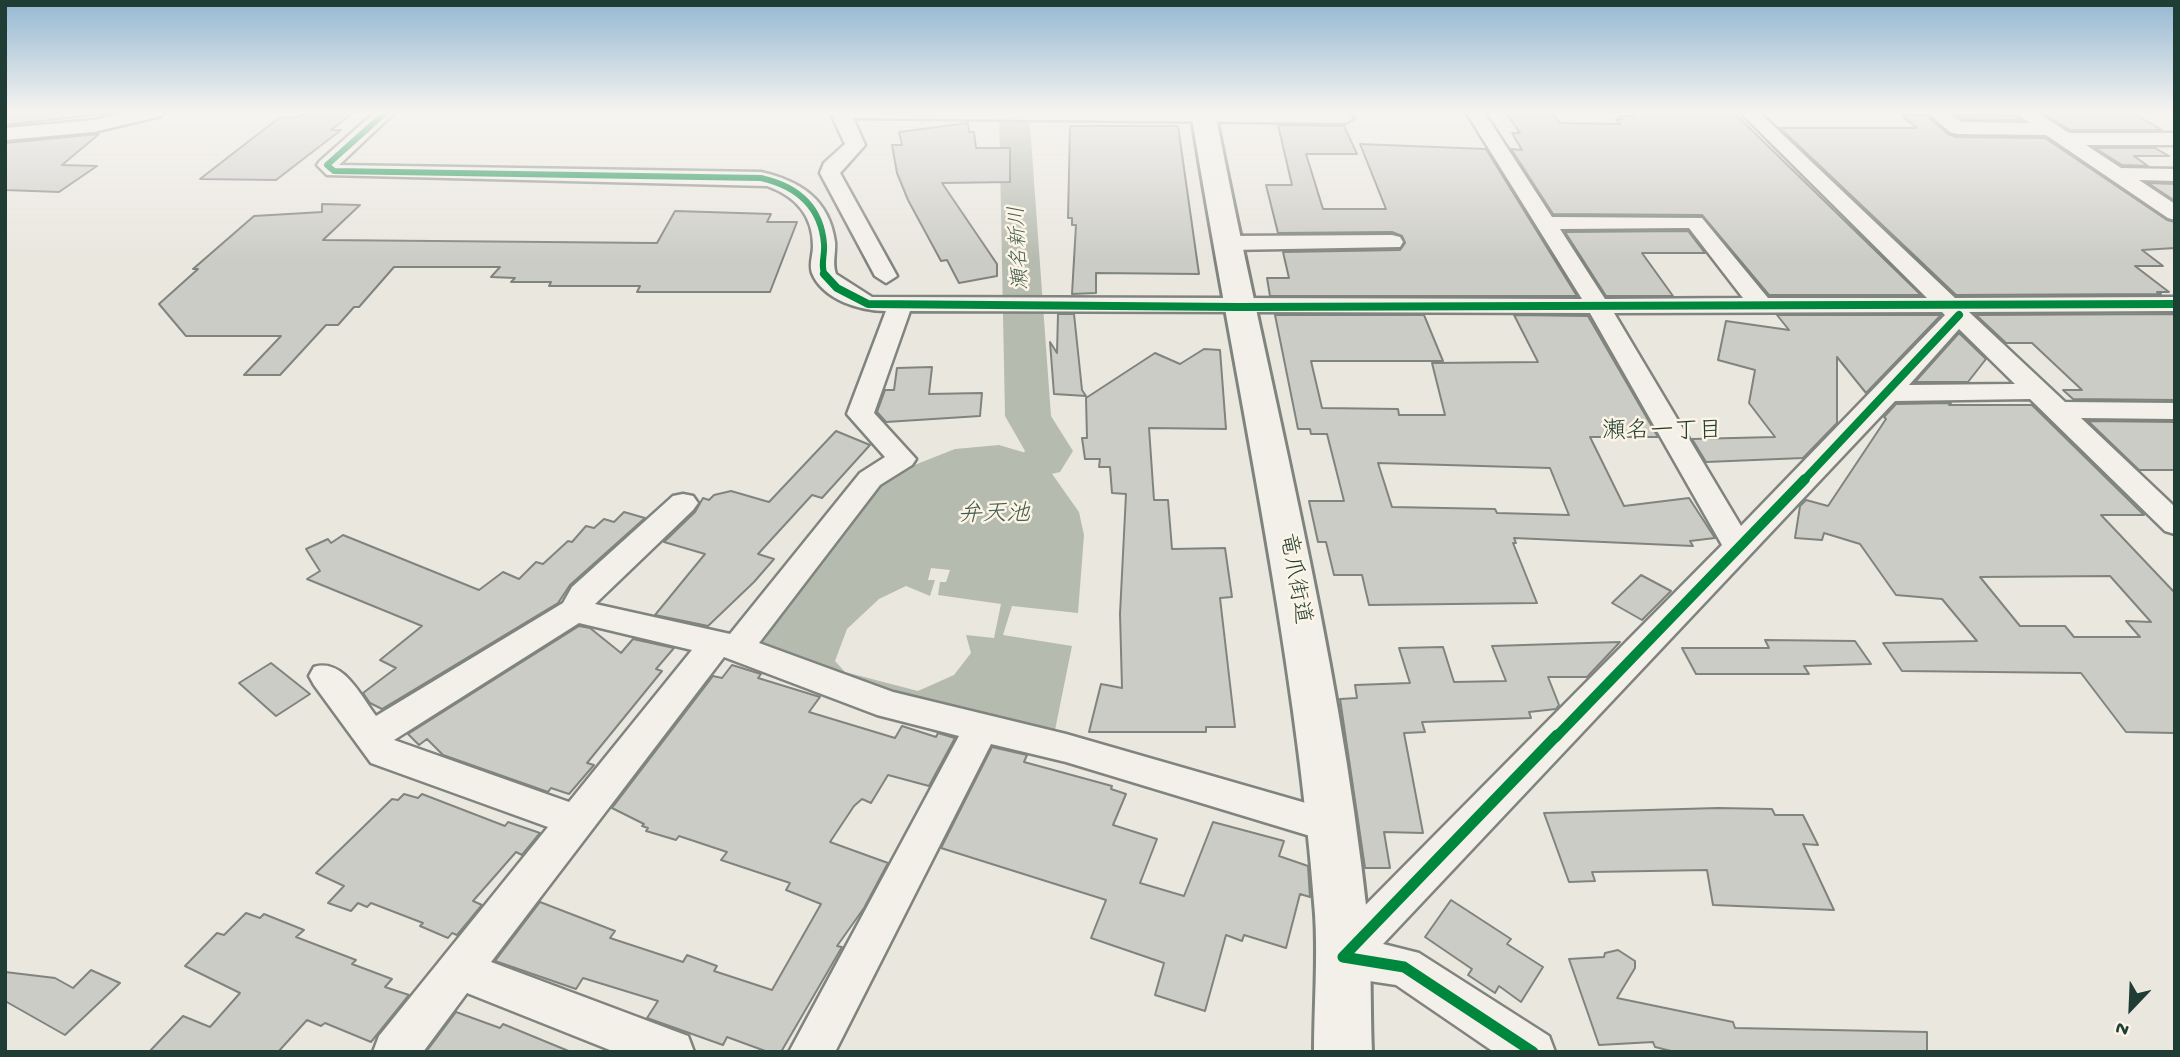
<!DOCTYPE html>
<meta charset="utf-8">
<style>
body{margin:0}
#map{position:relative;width:2180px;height:1057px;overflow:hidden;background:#eae7df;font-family:"Gochi Hand",sans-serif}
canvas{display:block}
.frame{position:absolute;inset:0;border:7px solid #1f3d34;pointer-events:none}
.north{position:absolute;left:2096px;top:973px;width:70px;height:70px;-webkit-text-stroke:5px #fcf5e5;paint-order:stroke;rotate:203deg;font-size:19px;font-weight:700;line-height:28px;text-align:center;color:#1f3d34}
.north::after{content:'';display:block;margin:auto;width:24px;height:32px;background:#1f3d34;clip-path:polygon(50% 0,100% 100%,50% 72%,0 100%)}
</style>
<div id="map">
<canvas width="2180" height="1057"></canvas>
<div class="frame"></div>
<div class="north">N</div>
</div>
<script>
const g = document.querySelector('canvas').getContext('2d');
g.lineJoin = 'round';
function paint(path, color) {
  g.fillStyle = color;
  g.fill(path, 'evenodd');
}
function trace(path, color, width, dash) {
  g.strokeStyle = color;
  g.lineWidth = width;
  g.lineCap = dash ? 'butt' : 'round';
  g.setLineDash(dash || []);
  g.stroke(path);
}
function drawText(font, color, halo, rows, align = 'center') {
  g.font = font + ' "Gochi Hand","Klee One",sans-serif';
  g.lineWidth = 5;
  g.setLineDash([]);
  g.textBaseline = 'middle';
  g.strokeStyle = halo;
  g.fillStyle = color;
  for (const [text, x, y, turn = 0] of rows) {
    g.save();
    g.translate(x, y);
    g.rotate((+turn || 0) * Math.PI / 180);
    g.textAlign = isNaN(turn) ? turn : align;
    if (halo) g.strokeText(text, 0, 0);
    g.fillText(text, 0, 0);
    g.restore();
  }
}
paint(new Path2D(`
 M999,445L1026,453L1043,461L1079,512L1084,535L1078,613L1012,606L1003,635L1072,646L1053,740L1041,741L749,647L765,615L889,475L955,449ZM931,568L950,570L946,582H940L938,595L1001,604L994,638L966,635L971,653L954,675L918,691L845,672L835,661L847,629L879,599L906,586L930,596L935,580H928Z`), '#b6bbaf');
paint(new Path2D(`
 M999,112H1029L1051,416L1073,451L1060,472L1043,476L1026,472L1019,461L1025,451L1005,416Z`), '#b6bbaf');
const building = new Path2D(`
 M5,112H118L5,125Z
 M304,112H354L331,130H341L276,180L200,179L280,117H298Z
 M1631,112L1734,113L1921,295H1769L1702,215L1553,214L1511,149L1522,150L1512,133H1520L1507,114H1553L1560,123L1620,124L1616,119H1622L1619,116H1635Z
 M2069,112H2131L2162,130H2070L2043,113H2071Z
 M1901,115H1926L1948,134L1956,137L2045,138L2167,220L2175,222V248L2142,250L2163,266H2135L2169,292H2157L2161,294L1956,295L1780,128H1917Z
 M1956,115H2016L2022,120L1962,119Z
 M968,123L969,132H974L976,148H1010V182L942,183L997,264V276L959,283L947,260L941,261L908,200L897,173L892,145H902L899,132Z
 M1278,125L1344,126L1357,154H1306L1323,209H1386L1360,144L1486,149L1577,296H1270L1267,278H1289L1283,252L1400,250L1405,243L1402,236L1392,232L1278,233L1266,185H1292Z
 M1070,126H1178L1199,274L1096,273V293L1072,294L1076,225H1072V218H1068Z
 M99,134L62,165L97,166L59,192L5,190V143Z
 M2095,148H2155L2169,156H2134L2148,166L2122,165Z
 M2148,183L2175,184V201Z
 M322,204L360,205L323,240L657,243L675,211L771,214L767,222H797L770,292H637L640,286H549L551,282H511L515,278L491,277L500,267H394L359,307H354L338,325H326L280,375H244L281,336H186L159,304L198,269H193L254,216L322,212Z
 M1688,231L1705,253H1642L1673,296H1606L1565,232Z
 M1058,314H1074L1082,390L1086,396L1054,394L1050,342L1057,353Z
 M2175,314V400L2073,399L2063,390H2082L2032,343H2006L1976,315Z
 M1275,315H1424L1443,361H1311L1322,408L1398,409L1399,415H1445L1432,363L1538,362L1514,315L1588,316L1658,437H1590L1624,506L1689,498L1715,538L1690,541L1693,546L1514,538L1516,543H1513L1537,603L1369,605L1362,575H1334L1326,542H1318L1309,501H1344L1327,434H1311L1310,429H1298ZM1378,463L1550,468L1569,515L1497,513L1495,509L1392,507Z
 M1777,315H1941L1866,393L1837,357V423L1803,458L1706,462L1692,439L1775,437L1749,403L1755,370L1718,360L1726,321L1789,330Z
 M1959,333L1986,359L1968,382H1915Z
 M1204,349L1220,350L1226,429L1149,428L1154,500H1168L1172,549L1225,548L1232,597L1220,598L1235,727H1206V732H1089L1101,684L1122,688L1120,614L1126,494L1112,493L1110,467H1099L1100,459H1085L1082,438H1087L1086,398L1155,353L1180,364Z
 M932,367L929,394L982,393L980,416L886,422L877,412L885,390H894L897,368Z
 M1951,403L1949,405H2032L2144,515H2101L2175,593V733L2126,732L2081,673L1902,671L1883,643L1977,641L1942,599L1896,595L1860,544L1824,533L1822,540L1795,538L1800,506L1806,500L1828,506L1886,419L1884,417L1896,404ZM2110,576L2151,622L2126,621L2140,637H2074L2065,626H2020L1980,577Z
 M2088,421L2175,422V470H2139Z
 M836,431L870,445L822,498L812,495L758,554L774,559L754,582L708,626L655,615L705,554L664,542L695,512L703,498L709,500L714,495L731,491L769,502Z
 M624,512L645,518L570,585L558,603L382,709L370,703L363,693L396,668L380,660L422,626L307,579L320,571L306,549L328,539L331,543L343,535L479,590L503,572L519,579L536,562L543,564L568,541L572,542L586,526L594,528L604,519L614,522Z
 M1641,575L1671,591L1642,620L1612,603Z
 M579,626L590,628L621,653L633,639L674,648L656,669L662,671L587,763L594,765L569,794L551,788L548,792L443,755L427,739L419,745L408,734Z
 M1765,640L1855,641L1871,664L1804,666L1809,674H1696L1682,648H1769Z
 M1620,642L1587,677H1548L1559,705L1556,709L1529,712L1531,718L1422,722L1425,732L1404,733L1423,833L1384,832L1390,868H1365L1340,699L1357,698L1355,685L1410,683L1399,648L1443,647L1454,682L1506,681L1492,646Z
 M271,663L310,694L276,716L239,683Z
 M732,665L761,674L758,678L820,697L809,712L895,738L902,726L936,737L938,733L955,738L929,786L888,775L871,803L862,799L854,806L830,842L888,863L864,908L837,946L842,947L781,1052H768L727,1037L723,1045L647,1018L658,1001L583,978L576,989L495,961L540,902L615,931L610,938L683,962L687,955L717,966L714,971L772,990L821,904L786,890L790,883L721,860L727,852L679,836L676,840L646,831L648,828L642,826L644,824L612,808L713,676L722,678Z
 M992,747L1027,755L1024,762L1112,786L1111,789L1126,794L1113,825L1157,839L1140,883L1184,896L1213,822L1284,841L1279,856L1308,866L1310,897L1300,894L1286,948L1244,935L1242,941L1226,935L1205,1011L1155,995L1164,963L1091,938L1106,900L941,848Z
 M404,794L418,798L422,794L505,826L508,822L540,833L522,855L516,852L473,901L482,905L457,935L452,933L448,938L420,926L423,923L371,903L367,907L358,903L351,911L328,903L344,886L316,873L392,799L398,800Z
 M1718,808L1772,809L1775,815H1803L1818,845L1803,844L1834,910L1713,905L1707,870L1592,872L1595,881L1569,882L1544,813Z
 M1451,900L1511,939L1507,944L1543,967L1521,1002L1499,986L1495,993L1468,975L1472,969L1425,937Z
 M246,913L260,918L264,914L304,930L296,937L356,960L352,964L392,979L385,987L409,995L371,1042L325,1023L321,1026L307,1020L278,1052H149L183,1016L210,1027L240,993L185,966L217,933L224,935Z
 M1618,950L1635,961V968L1617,998L1733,1022L1735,1028L1927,1032V1052H1675L1655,1047L1653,1042L1599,1045L1569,959L1604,957L1605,953Z
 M91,970L120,983L65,1035L5,1001V972L55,978L73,988Z
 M456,1012L500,1028L503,1024L571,1052H426Z`);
paint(building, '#ccccc6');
trace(building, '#80847f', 2);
const minor = new Path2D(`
 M131,112H164L161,116L94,132L5,140V128L94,120Z
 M375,112H395L339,165L761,172C800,181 829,199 835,242C836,253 832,263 836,274L872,297L1582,299L1466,112H1484L1552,217L1702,218L1768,298H1927L1740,112H1759L1955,298L2175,297V311L1969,312L2065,402L2175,403V419L2081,418L2175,507V534L2165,531L2030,399L1895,401L1383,944L1419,953L1549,1036L1555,1052H1494L1396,985L1343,977L1328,971L1322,957L1328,943L1722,545L1590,313L910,311L874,413L916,459L912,465L880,485L759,643L893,692L1066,734L1330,810L1343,814L1349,826L1343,838L1330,842L1066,762L991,744L835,1052H789L959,736L877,715L724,657L491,962L688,1036L694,1052H615L467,993L423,1052H373L379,1036L548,827L371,763L314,685L309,676L314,667C343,658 360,695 376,716L563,603L572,587L673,496L683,494L693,496L698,503L693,510L595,604L730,634L860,473L885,457L847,414L886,311C861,311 823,300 812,273C809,264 813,255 813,246C813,215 795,196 767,186L327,175L317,165L320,161ZM1689,228L1743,298L1605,299L1560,229ZM1942,312L1945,315L1741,526L1614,313ZM1959,329L2015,384L1909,385ZM579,623L692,650L569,802L394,740Z
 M830,112L1345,113L1354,118L1345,123L853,118L865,145L840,173L897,276L886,283L875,276L820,173L824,163L845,144Z
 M1927,112H1948L1961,122L2029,123L2016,112H2037L2069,133H2175V145H2086L2121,168L2175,169V181L2139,180L2175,204V220L2168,218L2046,135L1957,134L1950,132Z
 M1392,235L1400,237L1403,242L1400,247L1228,250L1217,243L1228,236Z`);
const secondary = new Path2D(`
 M1191,112H1215C1267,379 1338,643 1367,914C1372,959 1370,1006 1372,1052H1314C1314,1006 1318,959 1315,914C1295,644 1234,379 1191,112Z`);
trace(minor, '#80847f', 5);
trace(secondary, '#80847f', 6);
paint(minor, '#f3f0ea');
paint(secondary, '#f3f0ea');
trace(new Path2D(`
 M386,112L327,165L334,171L761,178C796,186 821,206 824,244C825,256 820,265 825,276`), '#00873e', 6);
trace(new Path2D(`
 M824,274L837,288L868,304L1238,307L2175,304
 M1803,481L1959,315`), '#00873e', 8);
trace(new Path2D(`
 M1556,737L1805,479`), '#00873e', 10);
trace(new Path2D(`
 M1533,1052L1404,967L1343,957L1557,735`), '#00873e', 11);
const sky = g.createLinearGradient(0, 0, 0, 260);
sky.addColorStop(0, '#94b7d1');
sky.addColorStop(0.43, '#f6f4f1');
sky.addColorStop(1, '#f6f4f100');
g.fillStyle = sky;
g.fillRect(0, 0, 2180, 260);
drawText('italic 21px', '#455d53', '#fcf5e5', [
 ["瀬名新川",1021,248,-93]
]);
drawText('23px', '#1f3d34', '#fcf5e5', [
 ["竜爪街道",1293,579,80]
]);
drawText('24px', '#1f3d34', '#fcf5e5', [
 ["瀬名一丁目",1662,433]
]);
drawText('italic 24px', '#455d53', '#fcf5e5', [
 ["弁天池",994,516]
]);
</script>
